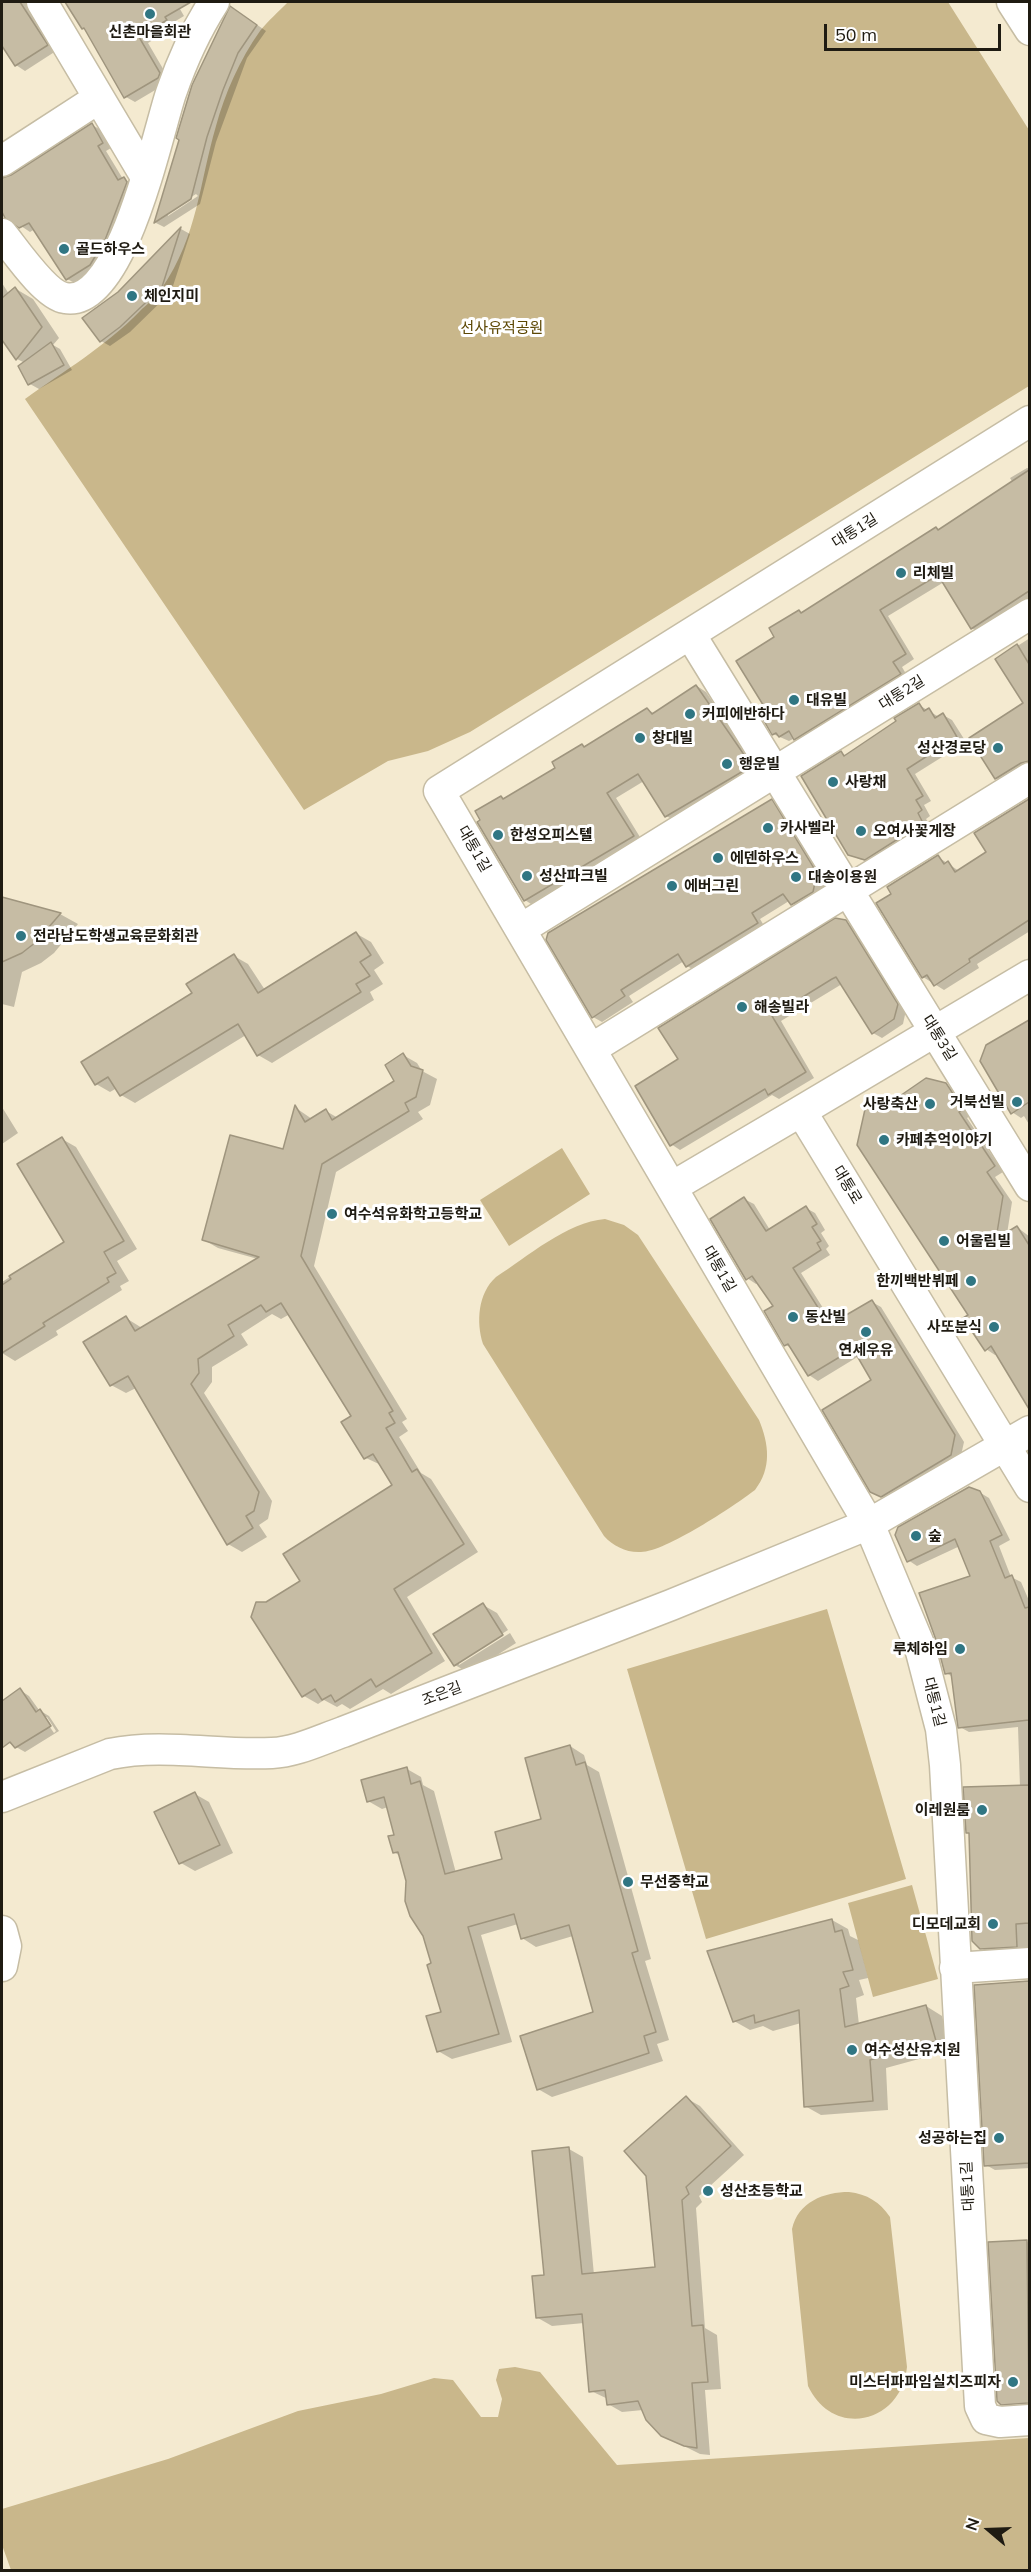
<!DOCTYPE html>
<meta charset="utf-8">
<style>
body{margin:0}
#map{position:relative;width:1031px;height:2572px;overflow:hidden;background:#f4ead0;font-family:Mulish,sans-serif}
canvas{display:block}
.frame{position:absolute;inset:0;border:3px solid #1f1b12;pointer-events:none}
.north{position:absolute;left:959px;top:2500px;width:60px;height:60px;-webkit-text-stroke:4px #fff;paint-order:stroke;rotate:289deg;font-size:16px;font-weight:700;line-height:24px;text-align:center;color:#1f1b12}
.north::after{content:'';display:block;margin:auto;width:21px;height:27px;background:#1f1b12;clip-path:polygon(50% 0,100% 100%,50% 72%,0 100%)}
.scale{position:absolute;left:824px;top:24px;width:177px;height:27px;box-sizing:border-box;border:3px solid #1f1b12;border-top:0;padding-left:8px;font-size:18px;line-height:21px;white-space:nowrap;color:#1f1b12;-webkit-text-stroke:4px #fff;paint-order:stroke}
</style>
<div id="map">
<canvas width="1031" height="2572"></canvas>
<div class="frame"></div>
<div class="north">N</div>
<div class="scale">50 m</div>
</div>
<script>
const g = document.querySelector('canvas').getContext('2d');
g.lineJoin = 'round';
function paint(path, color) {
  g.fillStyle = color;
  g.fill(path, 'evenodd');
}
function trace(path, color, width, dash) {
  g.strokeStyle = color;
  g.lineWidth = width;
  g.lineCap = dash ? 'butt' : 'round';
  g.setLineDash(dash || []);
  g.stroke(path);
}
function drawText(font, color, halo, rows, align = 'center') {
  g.font = font + ' Mulish,"Noto Sans KR",sans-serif';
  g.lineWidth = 6;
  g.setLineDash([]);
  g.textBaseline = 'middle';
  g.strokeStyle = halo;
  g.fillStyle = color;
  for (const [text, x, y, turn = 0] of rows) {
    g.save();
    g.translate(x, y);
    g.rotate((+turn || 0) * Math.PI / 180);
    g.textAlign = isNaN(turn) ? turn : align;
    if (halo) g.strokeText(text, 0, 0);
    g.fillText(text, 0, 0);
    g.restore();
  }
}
paint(new Path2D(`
 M288,2H948L1029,130V386L470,732L428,751L388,761L304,810L25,399C64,371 106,346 140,311C147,304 157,297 162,288C198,235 199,184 216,126C225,93 240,59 260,31C268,21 279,11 288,2Z
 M562,1148L590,1194L509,1246L480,1200Z
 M605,1219L624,1225L638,1235L759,1420C769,1444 772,1468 755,1490C734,1506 665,1552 641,1552C627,1553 613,1546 604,1536L483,1344C476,1322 478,1293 496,1277C527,1257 567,1222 605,1219Z
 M827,1609L906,1879L706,1939L627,1669Z
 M912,1885L938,1979L873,1997L848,1903Z
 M849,2192C867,2194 880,2202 890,2217L907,2367C901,2424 833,2439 808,2386L792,2229C798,2202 824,2192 849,2192Z
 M515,2367L540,2372L617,2465L1029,2438V2570H11L2,2545V2509L168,2459L298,2411L381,2394L434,2378L453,2380L481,2417H498L502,2399L496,2380L499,2369Z`), '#c9b78b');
paint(new Path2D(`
 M2,2H27L56,51L25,71L16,65L2,43Z
 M67,2H176L184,16L174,22L176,26L148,43L169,79L167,83L135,102L126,97L87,30Z
 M240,13L266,31L247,58L216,142L200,204L164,227L156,223L181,139ZM196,194L198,196L168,216V212Z
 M92,125L101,130L111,148L106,151L123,179L133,184L114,246L77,284L67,279L35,229L30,232L6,216L2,209V178L12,177Z
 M181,229L190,234L171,292L130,332L110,346L101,341L118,292Z
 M2,283L9,294L16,289L33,299L59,338L53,345L60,349L72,370L39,389L30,384L25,363L17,359L2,338Z
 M1027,468L1030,469V602L981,634L972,628L944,582L888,616L914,659L902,667L909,679L804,744L795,738L789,741L773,734L767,709L776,638L799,611L803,614L937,528L940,530L1013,483L1010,478Z
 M1030,638V768L1005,784L996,778L1025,704L997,659Z
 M697,686L706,692L756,766L754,775L676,821L666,816L644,781L616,798L643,842L534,906L525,900L505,800L557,768L582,746L586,748L647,709L655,714Z
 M919,705L939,717L943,715L952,720L966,742L915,774L931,801L924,805L930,816L926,819L932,828L875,864L859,859L849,854L841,753L847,756L898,722Z
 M1030,800V931L977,964L979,968L944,990L923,977L878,904L893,894L938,857L959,871L988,852L976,834Z
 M772,801L781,807L826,880L822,897L801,910L789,901L760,919L766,929L696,971L687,966L684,961L629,996L633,1002L602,1022L593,1017Z
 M2,898L60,914L78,924L54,953L41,963L22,972L14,1007L2,1004Z
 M846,922L855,928L906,1010L903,1024L882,1038L873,1033L842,984L781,1021L814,1078L779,1099L772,1095L680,1150L671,1144L680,1060Z
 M357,934L371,942L384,963L374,970L383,984L370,992L374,1000L272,1063L258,1055L246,1035L135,1103L121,1095L117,1088L110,1092L96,1084L234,956L248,964L265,990Z
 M1030,1021V1126L1024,1116L1021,1118L1012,1112L987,1046Z
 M403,1055L417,1063L422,1071L437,1079L430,1105L418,1112L423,1119L336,1172L314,1266L407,1419L402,1422L408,1431L399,1437L421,1473L431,1479L478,1552L407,1597L445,1661L391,1694L383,1689L350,1709L342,1704L337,1707L324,1700L318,1704L304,1696L266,1604L302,1581L394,1485L381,1465L366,1458L353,1416L290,1314L281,1319L272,1314L241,1334L248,1345L212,1367V1382L204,1393L272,1501L268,1519L259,1525L267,1537L242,1552L228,1544L136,1388L126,1393L111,1385L85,1343L126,1318L142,1328L258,1259L218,1248L204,1240L284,1150L296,1108L312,1119L326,1111L338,1118L396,1081Z
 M946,1084L955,1090L971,1115L967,1118L1003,1172L995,1177L1012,1202L1007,1234L1017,1227L1030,1237V1405L997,1353L995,1355L986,1349L869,1098L877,1103L882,1110Z
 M2,1107L18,1133L2,1144Z
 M62,1139L76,1147L137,1249L117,1261L129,1281L120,1286L122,1290L56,1331L58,1335L15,1361L2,1353V1282L66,1242Z
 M744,1199L754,1204L770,1230L806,1208L815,1213L825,1230L821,1233L829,1246L826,1249L830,1255L801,1273L833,1324L872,1302L881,1307L964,1442L960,1460L892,1501L881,1497L873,1380L859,1356L818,1381L809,1375L793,1349L786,1345L775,1306L758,1282L756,1284L747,1278Z
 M979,1492L989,1498L1010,1540L999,1546L1011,1577L1021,1582L1030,1603V1952L991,1954L981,1948L971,1834L967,1833L1020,1787L1018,1727L969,1732L960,1727L953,1677L946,1673L972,1577L960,1546L917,1566L908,1560Z
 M483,1605L497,1613L508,1630L459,1661V1665L510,1633L516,1643L469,1673L455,1665Z
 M20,1690L29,1696L39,1710L49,1716L59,1731L25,1752L9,1743L2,1731V1703ZM43,1717H47L56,1731L54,1733Z
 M570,1746L584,1755L587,1765L599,1772L651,1959L645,1961L669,2040L657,2044L663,2061L552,2097L538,2089L595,2012L573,1936L536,1947L522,1938L518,1924L481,1935L512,2042L452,2059L438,2051L442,2013L433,1964L400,1856L394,1852L395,1836L388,1807L382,1809L368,1801L407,1769L421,1777L423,1785L434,1791L456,1873L504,1860L543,1820Z
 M195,1794L209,1802L233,1853L195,1871L181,1863Z
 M832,1920L848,1929L850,1936L858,1940L868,1978L859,1980L864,1995L856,1998L859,2025L926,2006L942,2016L952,2050L886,2068L888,2110L821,2115L805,2106L801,2023L773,2031L763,2026L750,2030L734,2021Z
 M1030,1982V2168L995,2170L986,2165L976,1986Z
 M686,2098L700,2106L744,2155L699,2196L702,2202L696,2208L705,2328L717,2335L721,2389L705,2390L710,2455L700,2454L662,2435L643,2410L622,2412L608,2404V2399L591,2391L584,2323L552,2326L538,2318L569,2149L583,2157L594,2275L657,2269Z
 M1030,2242V2401L1006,2403V2405L1002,2403L990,2244Z`), '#0003');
const building = new Path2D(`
 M2,2H20L48,45L15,66L2,46Z
 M65,2H191L165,17L167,20L139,37L160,73L158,78L124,98L84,28L82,29Z
 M230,6L257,25L238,53L223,90L207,137L191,199L154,223L179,140L176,138L192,85Z
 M92,123L103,143L98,146L118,180L124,177L127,182L105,240L90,265L66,280L29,223L19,228L5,218L2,212V178L11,175Z
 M181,227L162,287L120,327L100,342L82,318L118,292Z
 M15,287L42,327L16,360L2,340V298Z
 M51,342L64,365L28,385L18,366Z
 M1029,470V591L971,629L938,575L880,610L906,654L893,662L901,674L794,740L789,731L779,737L776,733L772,735L759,712L765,708L736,661L774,637L769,628L799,610L801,613L936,527L938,530Z
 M1017,644L1029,664V761L1021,763L995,779L969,738L1023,703L995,659Z
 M696,685L747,759L745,770L665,817L638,774L607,793L634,836L524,901L477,822L480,820L475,811L501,796L503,799L555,768L552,762L582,744L584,747L647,708L652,714Z
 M919,703L924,711L929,708L935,718L943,713L957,737L907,769L923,796L916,800L922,810L918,813L923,823L865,860L848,855L801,776L841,751L844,756L896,721L894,718Z
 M772,799L817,873L813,892L791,905L783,894L752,913L758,923L686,967L678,954L621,990L625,996L592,1018L546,940L548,933Z
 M1029,799V920L969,959L970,962L934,986L927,975L922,978L876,903L891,894L887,887L938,855L944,864L948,861L955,872L986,852L974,833Z
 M2,897L61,913L36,942L22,953L2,962Z
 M835,918L846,920L898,1004L894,1019L872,1034L836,977L832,979L772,1016L806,1072L768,1095L765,1089L670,1146L635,1086L678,1059L658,1028Z
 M356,932L371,955L360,962L370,976L356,984L361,992L257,1056L238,1024L120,1096L108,1077L95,1085L81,1062L192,993L186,984L234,954L258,993Z
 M1029,1020V1102L1011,1114L980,1061L986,1045Z
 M403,1053L411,1066L423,1070L416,1097L405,1103L409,1111L322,1164L301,1256L393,1411L389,1413L395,1423L386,1428L412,1472L417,1469L464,1544L394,1589L432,1653L376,1687L371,1679L335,1702L331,1695L322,1700L315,1689L302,1697L251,1617L256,1602H266L300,1581L283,1554L392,1485L373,1454L364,1459L351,1438L341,1422L351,1416L281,1303L266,1312L261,1305L228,1325L234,1336L198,1359L199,1373L191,1384L259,1492L254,1511L246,1516L253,1528L227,1545L128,1376L110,1386L83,1342L126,1316L135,1331L259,1257L202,1240L230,1135L283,1149L295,1105L305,1122L326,1109L332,1120L394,1081L385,1065Z
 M926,1078L946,1083L963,1109L959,1112L995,1166L987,1172L1003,1196L996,1239L1017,1226L1029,1245V1409L991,1346L985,1351L963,1318L968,1315L857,1145L868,1096L878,1111Z
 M62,1137L124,1241L104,1252L116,1273L107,1278L109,1282L43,1323L45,1326L2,1353V1285L11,1279L9,1276L64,1242L17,1164Z
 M744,1197L766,1231L806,1206L817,1224L812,1227L821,1241L817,1243L821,1250L793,1268L829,1325L872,1300L955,1435L951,1455L881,1497L870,1492L822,1410L871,1380L853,1349L808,1376L788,1344L784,1346L764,1311L773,1306L752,1276L746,1280L710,1219Z
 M969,1487L980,1491L1002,1535L990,1541L1005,1578L1012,1575L1025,1608L1029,1607V1720L958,1728L951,1673L945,1674L936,1640L919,1593L970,1576L955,1539L907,1562L895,1535L898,1527Z
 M483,1603L503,1635L454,1666L433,1634Z
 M20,1688L36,1712L40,1709L51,1726L15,1748L10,1742L2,1748V1701Z
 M570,1745L576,1765L585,1762L638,1951L632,1953L656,2032L644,2036L649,2053L537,2090L520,2036L593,2012L569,1925L521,1939L514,1914L468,1927L499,2034L437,2052L426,2016L441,2012L427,1965L431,1963L423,1936L410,1916L405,1901L406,1881L398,1852L393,1853L388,1836L394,1835L384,1797L367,1802L361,1780L407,1767L411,1784L420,1781L445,1874L502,1859L495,1832L541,1819L525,1758Z
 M1029,1785V1923L1016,1924L1017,1947L980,1949L972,1941L969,1833H966L963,1787Z
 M195,1792L220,1845L179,1864L154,1812Z
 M832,1919L835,1932L842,1930L853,1970L843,1972L849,1986L840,1989L845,2027L926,2005L936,2041L870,2060L873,2101L804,2107L799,2010L755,2023L754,2015L733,2022L707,1951Z
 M1029,1981V2163L984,2166L974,1985Z
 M686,2096L731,2146L686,2187L689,2194L682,2200L692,2326L703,2325L708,2382L692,2383L697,2448L684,2446L661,2436L646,2420L638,2401L607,2405L605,2390L589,2392L582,2314L536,2318L532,2276L544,2275L532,2151L569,2147L582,2274L655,2267L646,2176L624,2151Z
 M1027,2240L1029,2403L1001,2405L997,2401L988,2242Z`);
paint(building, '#c6bca4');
trace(building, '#9f957e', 1.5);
const minor = new Path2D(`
 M42,2L146,177
 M1012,2L1030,30
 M2,161L99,98
 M2,234C15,250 45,295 65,298C122,309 158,131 171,93C182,61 196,30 214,2
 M1030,421L439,791L869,1524L919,1644L941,1729L945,1765L980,2406L986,2419L1000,2422L1030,2420
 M690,634L1030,1186
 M521,929L1030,614
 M1030,975L801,1111L1030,1487
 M591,1049L1030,778
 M672,1187L801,1111
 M2,1797L110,1754C164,1743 218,1756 272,1753C296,1752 320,1740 343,1732L671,1605L869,1524L1030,1431
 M2,1931L6,1946L2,1966
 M955,1968L1030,1963`);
trace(minor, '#c6bda4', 33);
trace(minor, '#fff', 30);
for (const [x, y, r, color] of [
 [150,14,6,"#307683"],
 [64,249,6,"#307683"],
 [132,296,6,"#307683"],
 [901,573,6,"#307683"],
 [794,700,6,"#307683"],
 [690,714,6,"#307683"],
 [640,738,6,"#307683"],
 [998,748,6,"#307683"],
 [727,764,6,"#307683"],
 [833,782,6,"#307683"],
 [768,828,6,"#307683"],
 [861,831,6,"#307683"],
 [498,835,6,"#307683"],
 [718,858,6,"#307683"],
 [527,876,6,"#307683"],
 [796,877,6,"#307683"],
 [672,886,6,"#307683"],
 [21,936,6,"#307683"],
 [742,1007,6,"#307683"],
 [1017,1102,6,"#307683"],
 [930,1104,6,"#307683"],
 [884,1140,6,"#307683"],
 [332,1214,6,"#307683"],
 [944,1241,6,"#307683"],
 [971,1281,6,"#307683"],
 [793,1317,6,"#307683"],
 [994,1327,6,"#307683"],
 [866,1332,6,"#307683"],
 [916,1536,6,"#307683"],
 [960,1649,6,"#307683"],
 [982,1810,6,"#307683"],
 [628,1882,6,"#307683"],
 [993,1924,6,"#307683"],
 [852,2050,6,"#307683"],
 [999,2138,6,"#307683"],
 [708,2191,6,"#307683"],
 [1013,2382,6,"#307683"]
]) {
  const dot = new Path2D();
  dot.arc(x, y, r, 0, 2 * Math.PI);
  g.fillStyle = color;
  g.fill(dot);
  trace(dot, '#fff', 2);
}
drawText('bold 15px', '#1f1b12', '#fff', [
 ["신촌마을회관",150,32,"center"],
 ["골드하우스",76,249],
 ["체인지미",144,296],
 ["리체빌",913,573],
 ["대유빌",806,700],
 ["커피에반하다",702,714],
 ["창대빌",652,738],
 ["성산경로당",986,748,"right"],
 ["행운빌",739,764],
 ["사랑채",845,782],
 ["카사벨라",780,828],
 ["오여사꽃게장",873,831],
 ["한성오피스텔",510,835],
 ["에덴하우스",730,858],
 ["성산파크빌",539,876],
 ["대송이용원",808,877],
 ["에버그린",684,886],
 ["전라남도학생교육문화회관",33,936],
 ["해송빌라",754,1007],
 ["거북선빌",1005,1102,"right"],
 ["사랑축산",918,1104,"right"],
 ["카페추억이야기",896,1140],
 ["여수석유화학고등학교",344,1214],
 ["어울림빌",956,1241],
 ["한끼백반뷔페",959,1281,"right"],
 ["동산빌",805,1317],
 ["사또분식",982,1327,"right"],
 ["연세우유",866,1350,"center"],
 ["숲",928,1536],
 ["루체하임",948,1649,"right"],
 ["이레원룸",970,1810,"right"],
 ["무선중학교",640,1882],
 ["디모데교회",981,1924,"right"],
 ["여수성산유치원",864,2050],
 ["성공하는집",987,2138,"right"],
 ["성산초등학교",720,2191],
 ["미스터파파임실치즈피자",1001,2382,"right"]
], 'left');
drawText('15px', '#5c4703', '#fff', [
 ["선사유적공원",502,328]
]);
drawText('15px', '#1f1b12', '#fff', [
 ["대통1길",855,531,-32],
 ["대통2길",902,693,-32],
 ["대통1길",474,849,60],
 ["대통3길",939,1038,58],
 ["대통로",847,1185,59],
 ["대통1길",719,1269,60],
 ["조은길",442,1694,-21],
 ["대통1길",934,1702,76],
 ["대통1길",968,2186,-93]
]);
</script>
